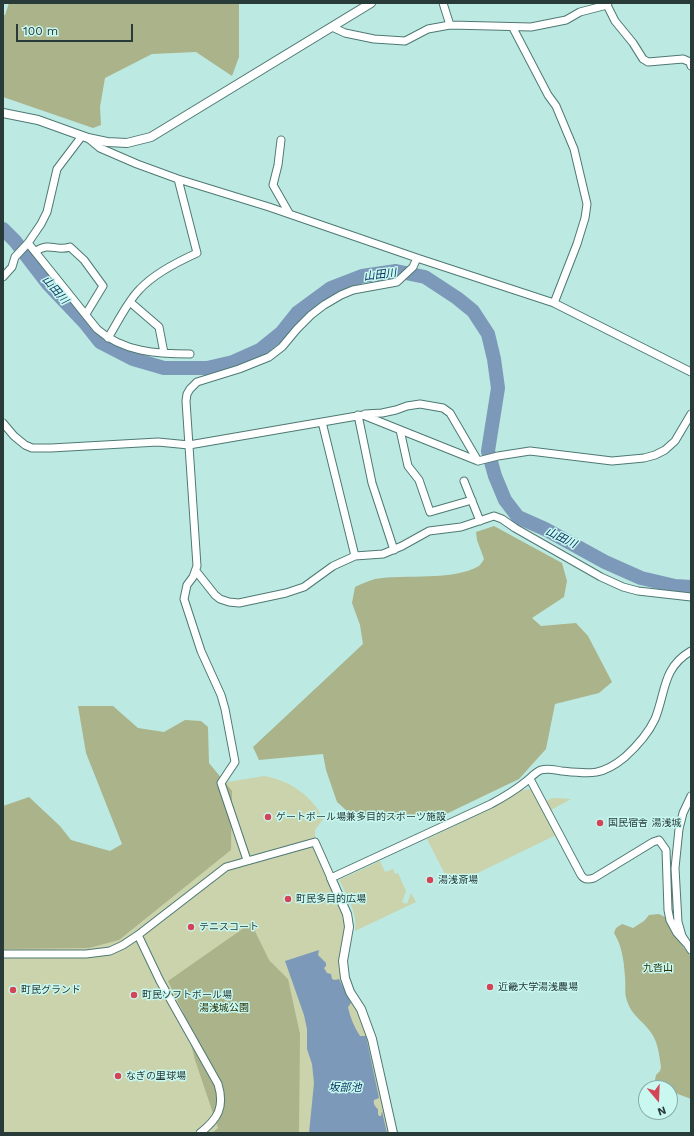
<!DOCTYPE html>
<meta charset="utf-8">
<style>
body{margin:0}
#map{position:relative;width:694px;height:1136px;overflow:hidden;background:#bceae3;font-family:"Work Sans",sans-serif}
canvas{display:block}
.frame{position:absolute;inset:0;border:4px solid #293b39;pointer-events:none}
.north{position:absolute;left:638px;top:1080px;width:40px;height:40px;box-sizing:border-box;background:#c9f8f1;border:1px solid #89aca7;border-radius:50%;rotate:161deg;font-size:11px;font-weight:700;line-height:16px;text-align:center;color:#293b39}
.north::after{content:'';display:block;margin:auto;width:14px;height:18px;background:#d44456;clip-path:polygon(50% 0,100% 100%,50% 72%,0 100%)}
.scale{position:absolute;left:16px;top:24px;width:117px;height:18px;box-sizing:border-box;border:2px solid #293b39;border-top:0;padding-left:5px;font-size:12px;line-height:14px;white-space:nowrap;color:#293b39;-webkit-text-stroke:3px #c9f8f1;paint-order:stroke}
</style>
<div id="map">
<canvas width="694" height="1136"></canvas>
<div class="frame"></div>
<div class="north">N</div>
<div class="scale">100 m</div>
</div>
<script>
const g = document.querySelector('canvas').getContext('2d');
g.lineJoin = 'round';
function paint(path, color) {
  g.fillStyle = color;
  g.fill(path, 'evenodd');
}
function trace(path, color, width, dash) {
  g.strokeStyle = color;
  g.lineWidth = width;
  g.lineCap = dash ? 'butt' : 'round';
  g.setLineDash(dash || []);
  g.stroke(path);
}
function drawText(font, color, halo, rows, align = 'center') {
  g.font = font + ' "Work Sans","Noto Sans JP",sans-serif';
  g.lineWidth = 3;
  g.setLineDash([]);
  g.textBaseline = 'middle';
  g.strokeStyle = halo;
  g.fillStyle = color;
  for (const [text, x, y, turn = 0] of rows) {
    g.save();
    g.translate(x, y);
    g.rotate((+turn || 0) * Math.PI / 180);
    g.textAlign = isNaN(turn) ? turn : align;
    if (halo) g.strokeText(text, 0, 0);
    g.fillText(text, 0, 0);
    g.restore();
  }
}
paint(new Path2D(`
 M264,776C289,780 313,796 323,819L315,830V842L347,914L343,969L361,1009L393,1133H3V943L221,783Z
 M533,789L556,835L451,886L427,839L496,806L521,790Z
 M553,798H554L571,799L551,810L546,801Z
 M380,861L385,872L393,869L395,874L398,873L406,891L402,902L407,904L411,893L416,902L355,931C358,913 347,896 339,880Z`), '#cad3ac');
paint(new Path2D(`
 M9,3H239V57L232,76L196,52L152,54L105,78L100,107L101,125L93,128L3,97V15H5Z
 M494,526L562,563L567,581L564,597L532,618L541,626L576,623L588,636L612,682L599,693L555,704L546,749L519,779L444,815H425L356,819L337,802L326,770L323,754L259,760L253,747L363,644L360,625L352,603L355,587C361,584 368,581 375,579C404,574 454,581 479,566C481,564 483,561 484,559L477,540L476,532Z
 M78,706H113L138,728L164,732L185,720L201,721L208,727L209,763L232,791L231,850L119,940L89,948L3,949V806L29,797L60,826L71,840L110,851L122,844L86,753Z
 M659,914L665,917L668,925L671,931L691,957V1099L670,1091V1088H662L654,1085L656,1075L660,1071L661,1067C659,1054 658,1040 649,1030C641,1019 632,1016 627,1001C624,993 626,985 625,977C624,961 622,946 614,933L616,928L622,924L633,928L644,921L649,915Z
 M251,923L269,960L288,979L300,1034L299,1133H212L218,1128L195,1060L183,1012L168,981Z`), '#aab389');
paint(new Path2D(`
 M319,950L318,955L326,963V966L324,968L327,973L331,974L332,979L335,980L339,979L351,1003L348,1007C350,1017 354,1027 360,1036H366L379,1098L374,1100C373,1103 375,1107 378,1109V1114L379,1116H381L382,1111L387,1133H309L314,1083L312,1064L307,1049V1029L304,1015L285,961Z`), '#7d99ba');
trace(new Path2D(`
 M3,229L15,241L48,284L85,323L100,342L133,359L164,368H207L233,362L260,350L281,333L297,313L331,288L362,276L396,271L425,277L457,298L473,311L488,334L494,359L498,388L488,451L495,476L505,500L518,517L545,529L605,562L641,578L675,586L691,587`), '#7d99ba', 14);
const minor = new Path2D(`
 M443,3L450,25
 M607,5L615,21L633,43L643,59L648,62L683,59L690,62L691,66
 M332,27L345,33L374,39L405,41L428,29L450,25L531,27L566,20L580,12L607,5L608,3
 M513,28L548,95L556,106L574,149L587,204L585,218L577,244L554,303
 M88,138L100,148L137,164L178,179L269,207L417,258L554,303L691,372
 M281,140L278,165L273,185L289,213
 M28,243L97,329C123,352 157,354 190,354
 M35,252C50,241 56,252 70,247L84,260L103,286L86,314
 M3,277L12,267L15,257L28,243L41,224L47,212L57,169L82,136
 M130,302L159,327L164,353
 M108,338C118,322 127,302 140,289C155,273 177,262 197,253L178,179
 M365,414L382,413L396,410L407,406L420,404L443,408L450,413L478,461
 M358,415L372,483L394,550
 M322,422L355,556
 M3,423L14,436L25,445L32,448H51L158,442L189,445L363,415L478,461L498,456L530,451L612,461L644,458L655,455L665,450L675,441L691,414
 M400,430L408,466L419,480L430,512L472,500
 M464,481L480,521
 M196,571L215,595L220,599L229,602L239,603L286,593L304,587L333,566L355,556L383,554L402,546L429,531L461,527L494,516L502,519L515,528L601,577L623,587L638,591L691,597
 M530,779L581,875C584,880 588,880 594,878L653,842L659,840L666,850L668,910L670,920L677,933L686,943
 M691,796L683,813L679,829L675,868L678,922L682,936L691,950
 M247,860L221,783L235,762L225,709L221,695L201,651L184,599L187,585L193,577L197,566L186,401L187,394L190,389L197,382L239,369L269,357L282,347L297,329L311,315L324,305L341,295L353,290L397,282L413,267L417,258
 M138,935L160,981L218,1084C225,1107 218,1119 200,1133
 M3,954H86L110,951L123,945L138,935L226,867L315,842L331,878L491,804C502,798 514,791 524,783C530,779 535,772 541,770C548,768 555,770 562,771C590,774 602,776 625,757C637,746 648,734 655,719C666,692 662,668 691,651`);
const tertiary = new Path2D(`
 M3,113L38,120L88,138L107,142L127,143L151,137L371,3
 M331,878L347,914L348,920L349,927L343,961L345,978L350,992L361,1009L372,1039L393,1133`);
trace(minor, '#4e7973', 9);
trace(tertiary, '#4e7973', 10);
trace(minor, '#fff', 7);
trace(tertiary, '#fff', 8);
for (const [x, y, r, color] of [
 [268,817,4,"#d44456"],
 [600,823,4,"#d44456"],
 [430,880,4,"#d44456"],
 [288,899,4,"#d44456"],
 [191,927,4,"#d44456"],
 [490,987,4,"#d44456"],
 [13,990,4,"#d44456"],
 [134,995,4,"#d44456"],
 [118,1076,4,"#d44456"]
]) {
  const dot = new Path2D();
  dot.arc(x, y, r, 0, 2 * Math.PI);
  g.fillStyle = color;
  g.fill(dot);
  trace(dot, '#c9f8f1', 1.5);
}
drawText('10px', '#293b39', '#c9f8f1', [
 ["ゲートボール場兼多目的スポーツ施設",276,817],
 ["国民宿舎 湯浅城",608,823],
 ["湯浅斎場",438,880],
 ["町民多目的広場",296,899],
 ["テニスコート",199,927],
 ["近畿大学湯浅農場",498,987],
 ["町民グランド",21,990],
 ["町民ソフトボール場",142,995],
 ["なぎの里球場",126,1076]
], 'left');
drawText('10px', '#282f00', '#c9f8f1', [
 ["九沓山",658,968],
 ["湯浅城公園",224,1008]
]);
drawText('italic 11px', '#05305b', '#c9f8f1', [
 ["山田川",380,275,-7],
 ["山田川",55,290,49],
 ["山田川",561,538,26],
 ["坂部池",345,1088]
]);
</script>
